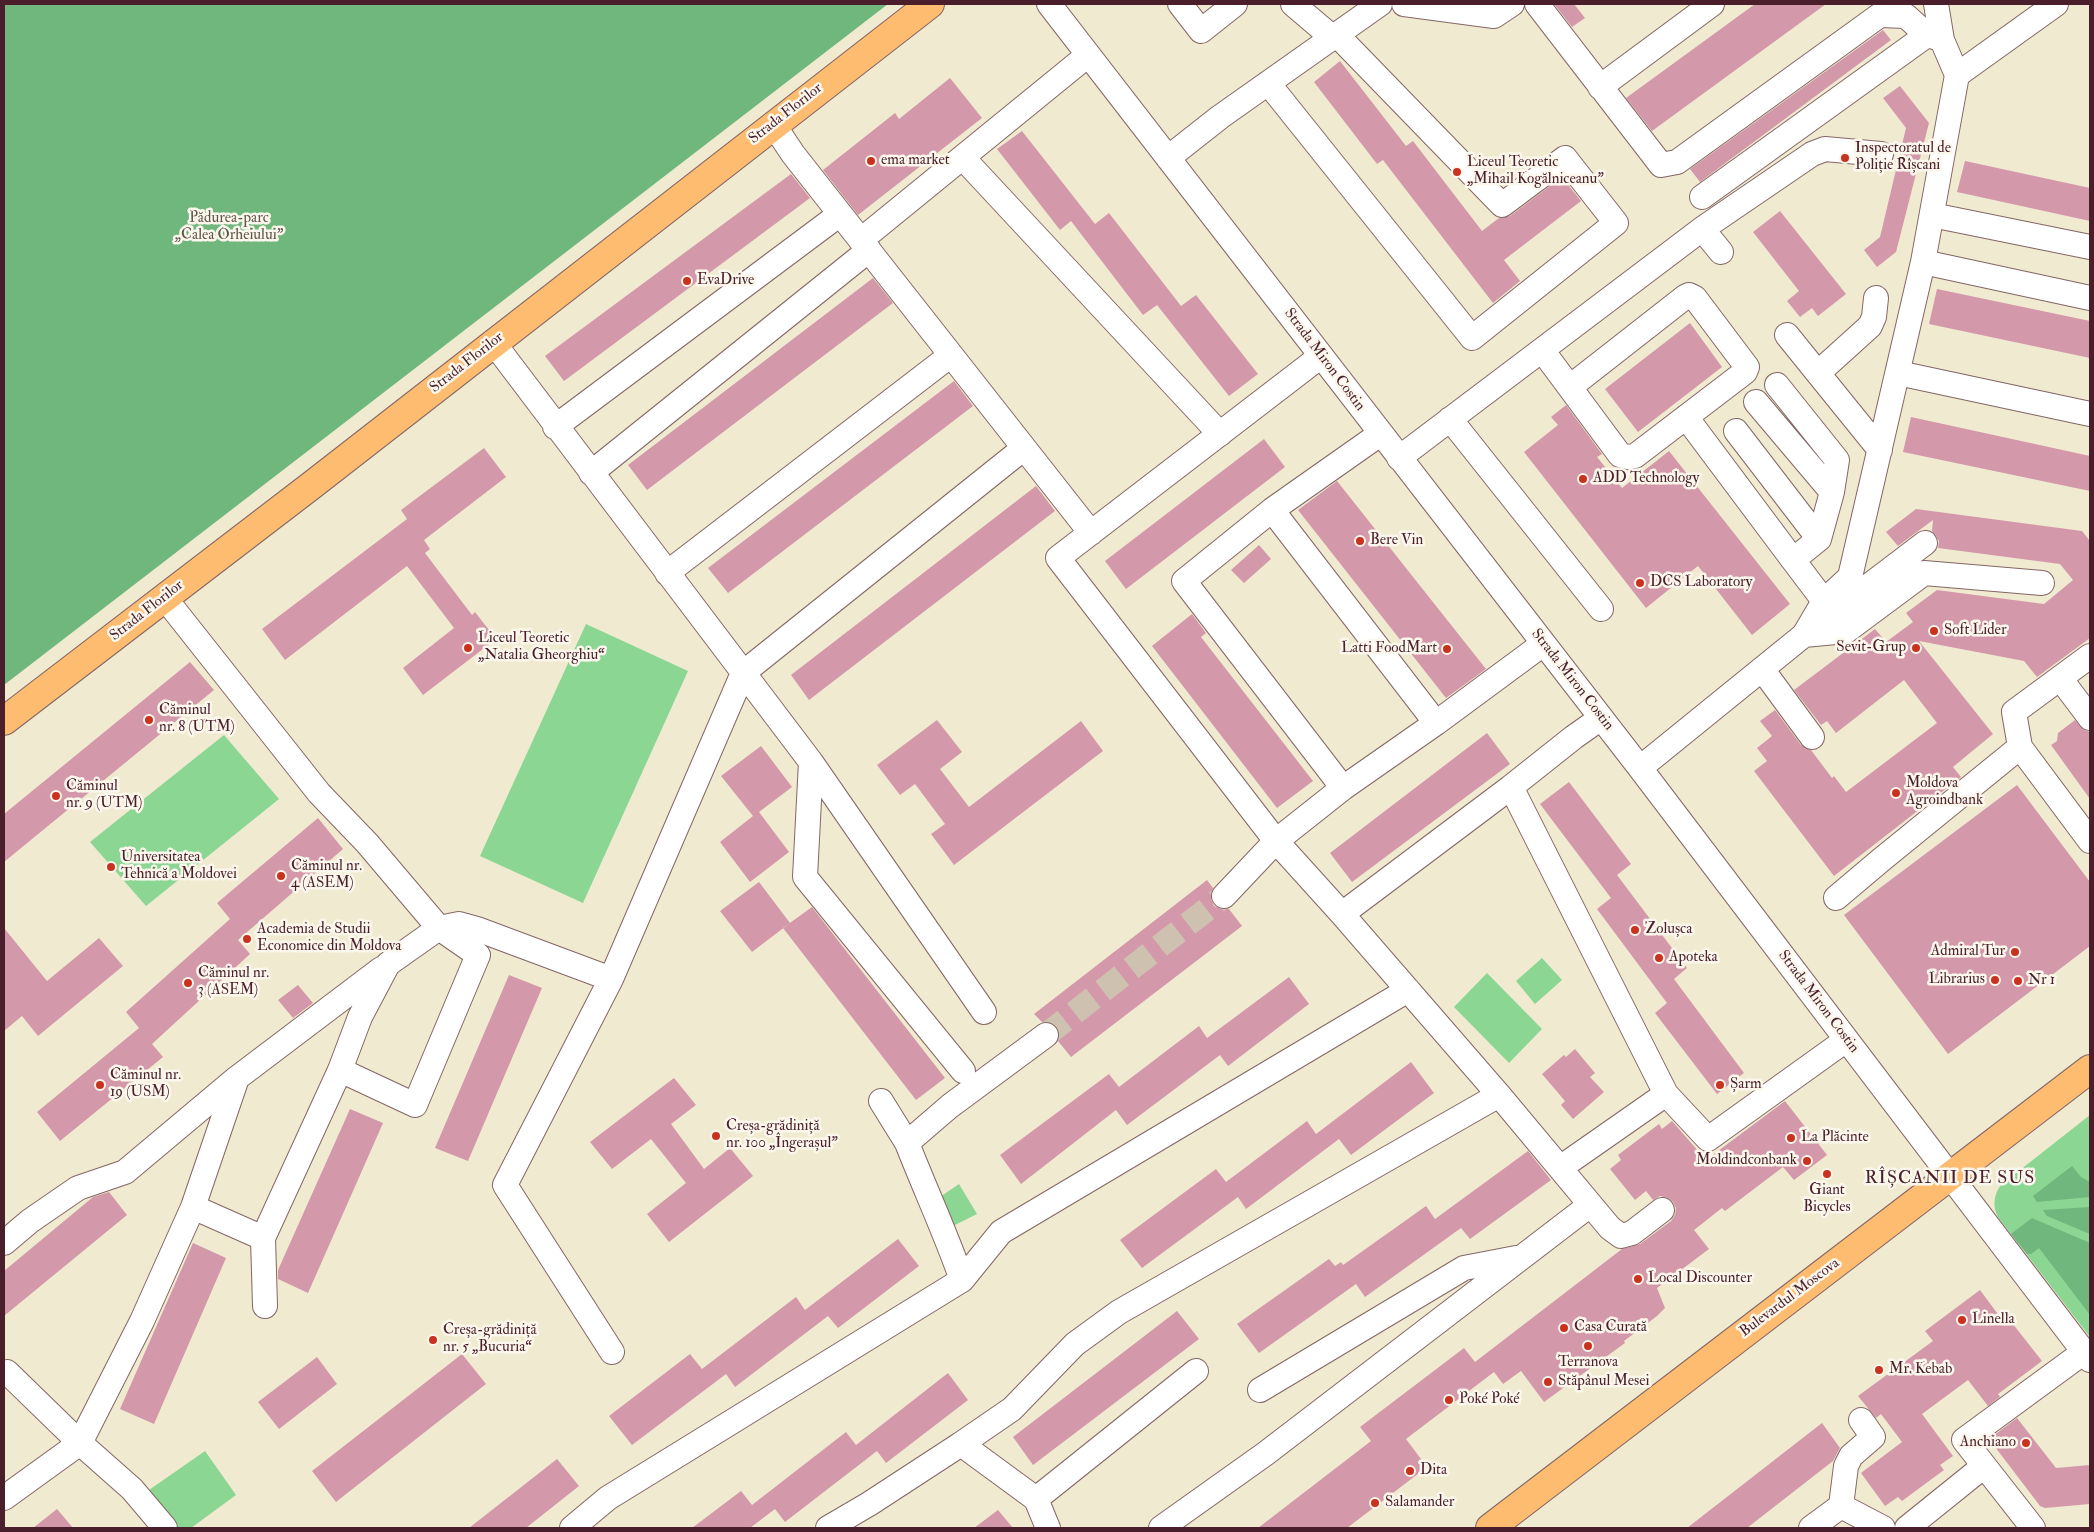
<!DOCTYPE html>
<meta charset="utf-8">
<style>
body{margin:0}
#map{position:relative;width:2094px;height:1532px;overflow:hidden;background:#f0ead0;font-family:"IM FELL Double Pica",serif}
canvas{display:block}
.frame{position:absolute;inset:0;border:5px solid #4a1f2b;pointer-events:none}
</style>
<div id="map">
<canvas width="2094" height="1532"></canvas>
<div class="frame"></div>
</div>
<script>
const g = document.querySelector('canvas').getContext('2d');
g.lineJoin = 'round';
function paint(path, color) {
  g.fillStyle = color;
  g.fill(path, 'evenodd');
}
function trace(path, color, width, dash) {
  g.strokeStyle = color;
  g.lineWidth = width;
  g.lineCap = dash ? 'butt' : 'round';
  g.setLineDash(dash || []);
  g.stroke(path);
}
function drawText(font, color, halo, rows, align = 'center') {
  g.font = font + ' "IM FELL Double Pica",serif';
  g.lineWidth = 5;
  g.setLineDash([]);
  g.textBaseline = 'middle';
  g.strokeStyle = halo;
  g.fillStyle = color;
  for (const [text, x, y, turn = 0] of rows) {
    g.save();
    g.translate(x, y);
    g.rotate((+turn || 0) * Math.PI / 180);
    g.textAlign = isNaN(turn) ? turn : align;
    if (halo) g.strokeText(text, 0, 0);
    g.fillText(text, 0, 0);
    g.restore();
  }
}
paint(new Path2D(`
 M586,624L688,671L583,903L480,856Z
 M224,735L279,799L146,906L90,842Z
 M1542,958L1562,980L1535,1004L1516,981Z
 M1487,973L1542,1029L1509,1063L1454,1007Z
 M2090,1115V1337L1998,1217C1992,1206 1994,1194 2001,1185Z
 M959,1184L977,1214L949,1228L937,1199Z
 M205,1451L236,1495L191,1528H177L149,1490Z`), '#8bd693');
paint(new Path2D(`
 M4,4H888L4,685Z
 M2072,1166L2081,1177L2090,1182V1197L2037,1202L2033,1196Z
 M2090,1207V1234L2047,1216L2043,1210Z
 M2032,1218L2090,1243V1315L2039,1248L2031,1254H2027L2011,1234Z`), '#70b77d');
paint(new Path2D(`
 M1554,4H1574L1585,18L1572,27Z
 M1755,4H1826L1652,131L1626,98Z
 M1883,30L1891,40L1700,182L1690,169Z
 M1340,61L1406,146L1413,141L1482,231L1499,218L1510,216L1562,177L1581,201L1504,260L1520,281L1493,303L1383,160L1377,164L1314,82Z
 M950,78L982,118L858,215L823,170L895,113L899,119Z
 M1900,86L1929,123L1896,252L1877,267L1864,250L1880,237L1906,128L1883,98Z
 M1022,131L1095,224L1109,213L1181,306L1196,295L1258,374L1229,396L1157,305L1143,315L1071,221L1060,230L997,149Z
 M1965,161L2090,188V221L1957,192Z
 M791,174L810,198L564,381L545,356Z
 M1780,211L1846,294L1818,316L1812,308L1800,317L1787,301L1799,291L1753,232Z
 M873,278L893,303L647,490L628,465Z
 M1937,289L2090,321V358L1929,324Z
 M1690,323L1722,367L1638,432L1605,389Z
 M954,381L973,406L728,593L708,568Z
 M1566,405L1602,454L1597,457L1622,488L1669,451L1790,604L1752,635L1698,566L1646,608L1524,452L1558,425L1551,417Z
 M1911,417L2090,456V491L1903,452Z
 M1264,439L1285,467L1126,589L1105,561Z
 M484,448L506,477L424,540L430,549L425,553L472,615L475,612L496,639L423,695L403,668L454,628L407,566L285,660L262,629L407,519L401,510Z
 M1337,481L1486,669L1446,698L1298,510Z
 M1036,486L1055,511L809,700L791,675Z
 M1916,509L2082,531L2090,541V638L2037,677L2024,661L1919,641L1993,734L1953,767L1961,777L1834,876L1754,771L1767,761L1757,748L1772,736L1760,721L1775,710L1801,745L1811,750L1832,778L1834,776L1846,792L1937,723L1904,680L1836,733L1827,721L1821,725L1794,690L1875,629L1886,642L1913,622L1906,613L1937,590L2044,604L2073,580L2060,564L1938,548L1939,541L1932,531L1933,520L1898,546L1886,532Z
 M1259,545L1271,559L1244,583L1231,570Z
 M1192,614L1206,633L1201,637L1313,781L1277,808L1152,646Z
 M190,662L214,690L4,862V814Z
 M937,720L962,752L940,769L969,807L1081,721L1103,751L954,865L931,834L945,824L915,784L900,795L877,765Z
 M2075,720L2084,730L2090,732V799L2051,745L2057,741L2058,733Z
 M1487,733L1510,764L1352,882L1330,853Z
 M761,746L792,787L759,812L789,852L750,882L720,842L753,816L721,776Z
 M1569,782L1631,864L1617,875L1687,968L1674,979L1744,1073L1717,1094L1655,1013L1667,1003L1597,909L1611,898L1540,804Z
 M2017,785L2090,882V946L1948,1054L1844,915Z
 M318,818L343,849L238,940L250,954L152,1044L163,1057L60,1141L37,1112L139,1028L126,1012L230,919L217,903Z
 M1207,880L1213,888L1211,899L1214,906L1221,909H1229L1242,926L1071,1057L1058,1041L1060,1034L1057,1026L1051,1022H1042L1034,1014Z
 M759,882L790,923L752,952L720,911Z
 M812,907L945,1078L916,1100L783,928Z
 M4,928L47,981L99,938L123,966L38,1036L22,1016L4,1031Z
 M509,975L542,988L468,1161L435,1148Z
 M1289,977L1309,1004L1228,1066L1220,1055L1127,1125L1116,1110L1021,1184L1000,1155L1109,1074L1119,1087L1199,1026L1207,1038Z
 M298,985L313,1003L293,1018L278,1000Z
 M1575,1049L1595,1073L1590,1077L1604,1092L1573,1119L1561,1105L1565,1101L1542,1074L1564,1055L1566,1057Z
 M1411,1062L1434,1093L1351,1155L1339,1139L1246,1209L1238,1197L1142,1268L1120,1240L1216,1169L1226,1182L1307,1121L1316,1134Z
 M674,1078L696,1105L671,1124L704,1169L730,1148L753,1176L669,1242L647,1214L686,1183L651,1139L612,1169L590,1142Z
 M1785,1101L1827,1155L1794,1180L1783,1167L1725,1211L1722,1208L1694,1230L1709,1249L1657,1288L1665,1308L1657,1316L1624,1341L1625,1343L1544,1402L1521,1371L1503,1384L1494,1372L1406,1439L1427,1467L1347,1528H1258L1371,1441L1360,1427L1464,1348L1475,1362L1622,1249L1640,1244L1671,1221L1675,1215L1676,1208L1673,1202L1668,1198L1660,1196L1653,1200L1646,1191L1635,1200L1610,1169L1621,1160L1618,1155L1659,1124L1662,1129L1672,1121L1706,1160Z
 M350,1109L383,1123L308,1293L278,1279V1270Z
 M1528,1151L1551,1180L1470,1239L1461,1228L1365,1297L1356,1284L1259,1353L1237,1324L1329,1259L1335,1266L1341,1262L1343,1265L1426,1206L1435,1219Z
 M109,1192L127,1215L4,1316V1271L93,1197Z
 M898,1239L919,1266L838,1328L828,1316L735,1387L726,1374L632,1445L609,1416L690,1354L702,1369L796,1297L805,1310Z
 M193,1243L226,1258L154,1424L120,1409Z
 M1980,1290L2000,1317L2005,1314L2042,1361L1998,1394L2000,1397L1988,1406L1968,1380L1922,1414L1953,1456L1940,1465L1944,1470L1902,1501L1898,1497L1885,1506L1861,1473L1902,1442L1881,1414L1876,1418L1858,1396L1933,1341L1925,1331Z
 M1177,1311L1199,1339L1033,1465L1013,1437Z
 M462,1354L486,1384L336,1502L312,1471Z
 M317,1357L337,1384L279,1429L258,1402Z
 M948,1373L968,1400L886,1463L877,1451L785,1522L775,1509L750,1528H692L741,1491L752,1505L846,1432L856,1445Z
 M2017,1418L2056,1468L2090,1465V1504L2045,1508L2040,1506L1989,1439Z
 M1822,1423L1840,1448L1833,1461L1747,1528H1687Z
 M557,1459L579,1486L526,1528H469Z
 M57,1509L73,1528H33Z
 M998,1510L1013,1528H974Z`), '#d498ab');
trace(new Path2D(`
 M1046,1035L1224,896`), '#cfc1af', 24, [24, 12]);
const minor = new Path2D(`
 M1049,4L1640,768L2090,1360
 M1180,4L1201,31L1235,4
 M1293,4L1333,38
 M1404,4L1494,16L1512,4
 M1537,4L1661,165L1677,162L1880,15L1906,16L1927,35
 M1936,4L1942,40L1957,75
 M1268,83L1472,338L1616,223L1565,158L1502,205L1337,35
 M1600,87L1712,4
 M773,124L793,154L1091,533
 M963,158L1220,434
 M1168,158L1220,117L1380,4
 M1702,197L1927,35L1941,39
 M1932,215L2090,247
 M1702,229L1721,252
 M861,240L1088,55
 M1923,262L1957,75L2056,4
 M1787,335L1880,450
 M493,342L811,762L984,1012
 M1542,350L1620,455L1628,457L1635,456L1745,372L1747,367L1695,298L1689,295L1685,297L1570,387
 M1321,356L1058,558L1276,841L1342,914L1499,1095L1610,1228L1621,1236L1632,1233L1662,1210
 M1818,373L1870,326L1874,317L1876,298
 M1898,373L2090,414
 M1777,385L1837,460L1832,492L1819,539
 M1756,402L1832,492
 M1686,417L1793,560
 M1450,419L1601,609
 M555,427L840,214
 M1736,431L1819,539L1793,560L1824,601
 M1399,458L1702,229L1812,154L1825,149L1881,154
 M591,473L869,250
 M1272,510L1436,723
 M667,573L951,355
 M164,597L319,793L367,843L439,928L459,924L477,929L611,979L743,673L1024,448
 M1825,619L1925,543
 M1804,635L1846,631L1924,573L2042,583
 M2090,656L2014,712L2020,747L2090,841
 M1762,669L1812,737
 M2060,678L2090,718
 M1601,718L1574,737L1511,787L1666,1094L1708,1139L1846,1040
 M811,762L805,877L963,1071
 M1640,768L1804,635L1824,601L1850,577L1923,262L2090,298
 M1343,788L1184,581L1272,510L1380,434
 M1224,896L1276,841L1343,788L1436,723L1543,644
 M1836,898L1881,860L2020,747
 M1342,914L1511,787
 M611,979L505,1185L612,1352
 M881,1101L907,1143
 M1560,1168L1666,1094
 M193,1207L263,1238
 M4,1243L30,1221L78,1188L125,1172L237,1078
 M962,1280C946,1234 925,1189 907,1143L950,1106L1046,1035
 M265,1306L263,1238L340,1070L360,1017L388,964L439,928L478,955L415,1105L340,1070
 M4,1373L7,1372L80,1443L132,1489L165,1528
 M1260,1390L1464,1268L1516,1258
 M4,1498L80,1443L142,1321L193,1207L237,1078L381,969
 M1036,1499L1196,1371
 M1841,1506L1846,1466L1851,1456L1873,1437L1861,1420
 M572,1528L608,1498L962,1280L1001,1232L1408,990
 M828,1528L869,1504L961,1444
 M1048,1528L1036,1499L961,1444L1012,1409L1075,1344L1119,1312L1499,1095
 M1161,1528L1265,1454L1590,1205
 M1811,1528L1841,1506L1883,1528
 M1907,1528L1984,1466
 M2033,1528L1964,1440L2084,1352`);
const major = new Path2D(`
 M4,721L312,485L930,4
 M1490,1528L2090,1069`);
trace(minor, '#846665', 26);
trace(major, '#846665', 30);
trace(minor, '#fff', 24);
trace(major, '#fdbc70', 28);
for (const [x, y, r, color] of [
 [1845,158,5,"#c8321e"],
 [871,161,5,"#c8321e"],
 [1457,172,5,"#c8321e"],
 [687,281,5,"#c8321e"],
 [1583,479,5,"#c8321e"],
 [1360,541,5,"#c8321e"],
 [1640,583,5,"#c8321e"],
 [1934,631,5,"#c8321e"],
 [468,648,5,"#c8321e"],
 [1916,648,5,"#c8321e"],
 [1447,649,5,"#c8321e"],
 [149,720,5,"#c8321e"],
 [1896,793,5,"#c8321e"],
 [56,796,5,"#c8321e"],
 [111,867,5,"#c8321e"],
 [281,876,5,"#c8321e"],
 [1635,930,5,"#c8321e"],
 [247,939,5,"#c8321e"],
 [2015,952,5,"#c8321e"],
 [1659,958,5,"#c8321e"],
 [1995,980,5,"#c8321e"],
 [2018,981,5,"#c8321e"],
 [188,983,5,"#c8321e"],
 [100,1085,5,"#c8321e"],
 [1720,1085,5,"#c8321e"],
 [716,1136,5,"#c8321e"],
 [1791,1138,5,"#c8321e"],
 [1807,1161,5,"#c8321e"],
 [1827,1174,5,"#c8321e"],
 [1638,1279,5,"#c8321e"],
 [1962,1320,5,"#c8321e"],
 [1564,1328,5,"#c8321e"],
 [433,1340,5,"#c8321e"],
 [1588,1346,5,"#c8321e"],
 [1879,1370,5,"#c8321e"],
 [1548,1382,5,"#c8321e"],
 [1449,1400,5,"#c8321e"],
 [2026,1443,5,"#c8321e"],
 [1410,1471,5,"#c8321e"],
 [1375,1503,5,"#c8321e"]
]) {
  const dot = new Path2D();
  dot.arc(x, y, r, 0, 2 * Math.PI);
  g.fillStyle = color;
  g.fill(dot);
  trace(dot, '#fbf7ec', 2);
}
drawText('15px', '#4a1f2b', '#fbf7ec', [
 ["Strada Florilor",786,114,-38],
 ["Strada Miron Costin",1324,360,53],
 ["Strada Florilor",467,363,-38],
 ["Strada Florilor",147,611,-38],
 ["Strada Miron Costin",1572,680,52],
 ["Strada Miron Costin",1818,1002,53],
 ["Bulevardul Moscova",1790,1298,-37]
]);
drawText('15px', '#4a1f2b', '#fbf7ec', [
 ["Inspectoratul de",1855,149],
 ["Poliție Rîșcani",1855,166],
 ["ema market",881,161],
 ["Liceul Teoretic",1467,163],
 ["„Mihail Kogălniceanu”",1467,180],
 ["EvaDrive",697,281],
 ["ADD Technology",1593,479],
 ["Bere Vin",1370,541],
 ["DCS Laboratory",1650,583],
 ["Soft Lider",1944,631],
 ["Liceul Teoretic",478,639],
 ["„Natalia Gheorghiu“",478,656],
 ["Sevit-Grup",1906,648,"right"],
 ["Latti FoodMart",1437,649,"right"],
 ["Căminul",159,711],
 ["nr. 8 (UTM)",159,728],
 ["Moldova",1906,784],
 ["Agroindbank",1906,801],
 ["Căminul",66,787],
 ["nr. 9 (UTM)",66,804],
 ["Universitatea",121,858],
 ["Tehnică a Moldovei",121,875],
 ["Căminul nr.",291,867],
 ["4 (ASEM)",291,884],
 ["Academia de Studii",257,930],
 ["Economice din Moldova",257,947],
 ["Zolușca",1645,930],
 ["Admiral Tur",2005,952,"right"],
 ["Apoteka",1669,958],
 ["Căminul nr.",198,974],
 ["3 (ASEM)",198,991],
 ["Librarius",1985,980,"right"],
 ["Nr 1",2028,981],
 ["Căminul nr.",110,1076],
 ["19 (USM)",110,1093],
 ["Șarm",1730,1085],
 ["Creșa-grădiniță",726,1127],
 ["nr. 100 „Îngerașul”",726,1144],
 ["La Plăcinte",1801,1138],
 ["Moldindconbank",1797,1161,"right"],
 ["Giant",1827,1191,"center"],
 ["Bicycles",1827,1208,"center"],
 ["Local Discounter",1648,1279],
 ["Linella",1972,1320],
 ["Casa Curată",1574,1328],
 ["Creșa-grădiniță",443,1331],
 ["nr. 5 „Bucuria“",443,1348],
 ["Terranova",1588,1363,"center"],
 ["Mr. Kebab",1889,1370],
 ["Stăpânul Mesei",1558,1382],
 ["Poké Poké",1459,1400],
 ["Anchiano",2016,1443,"right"],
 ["Dita",1420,1471],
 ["Salamander",1385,1503]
], 'left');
drawText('15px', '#5e564a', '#fbf7ec', [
 ["Pădurea-parc",229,219],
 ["„Calea Orheiului”",229,236]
]);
g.letterSpacing = '1px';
drawText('18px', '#4a1f2b', '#fbf7ec', [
 ["RÎȘCANII DE SUS",1950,1179]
]);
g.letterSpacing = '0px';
</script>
